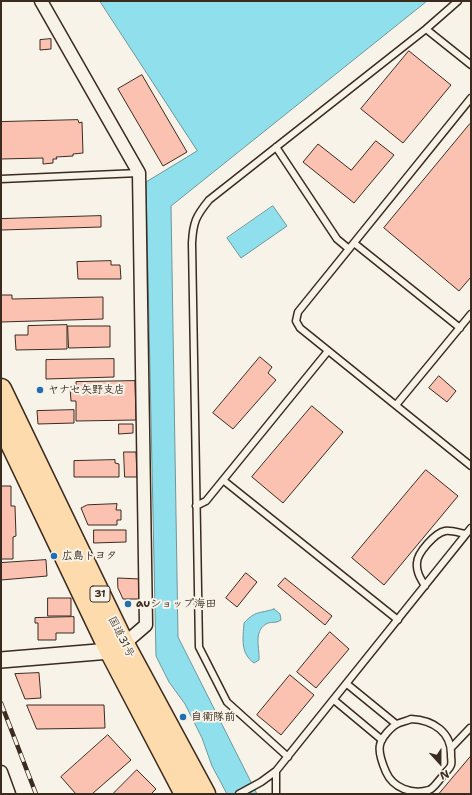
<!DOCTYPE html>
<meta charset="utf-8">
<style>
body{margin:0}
#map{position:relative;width:472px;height:795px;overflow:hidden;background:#f7f3e8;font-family:"Shantell Sans",sans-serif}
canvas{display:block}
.frame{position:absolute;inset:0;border:2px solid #3b2a1e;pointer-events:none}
.north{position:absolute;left:420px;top:743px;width:40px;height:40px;-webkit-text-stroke:3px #f7f3e8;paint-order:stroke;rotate:159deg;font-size:11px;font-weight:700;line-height:16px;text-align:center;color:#3b2a1e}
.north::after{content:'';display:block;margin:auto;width:14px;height:18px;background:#3b2a1e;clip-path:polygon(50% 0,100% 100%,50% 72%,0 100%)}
</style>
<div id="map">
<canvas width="472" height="795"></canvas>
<div class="frame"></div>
<div class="north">N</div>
</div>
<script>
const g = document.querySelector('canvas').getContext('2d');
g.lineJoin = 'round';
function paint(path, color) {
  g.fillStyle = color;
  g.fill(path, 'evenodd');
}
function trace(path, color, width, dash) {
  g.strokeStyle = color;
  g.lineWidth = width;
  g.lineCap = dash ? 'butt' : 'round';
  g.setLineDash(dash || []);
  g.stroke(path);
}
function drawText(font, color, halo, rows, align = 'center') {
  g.font = font + ' "Shantell Sans","Klee One",sans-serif';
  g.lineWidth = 4;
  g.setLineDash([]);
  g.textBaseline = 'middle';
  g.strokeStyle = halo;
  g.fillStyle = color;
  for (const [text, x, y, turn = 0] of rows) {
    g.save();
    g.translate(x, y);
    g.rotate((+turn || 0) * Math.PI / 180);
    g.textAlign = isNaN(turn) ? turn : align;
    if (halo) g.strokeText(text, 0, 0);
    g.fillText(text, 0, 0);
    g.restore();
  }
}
const water = new Path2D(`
 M100,1H427L171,206L178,637L257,794H227L212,766L202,738L185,704L169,682L156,656L146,182L197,151Z
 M273,206L287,226L241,258L227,238Z
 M274,609L280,614L281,620C275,624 271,621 266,624C253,632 260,649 259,660L254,663C240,653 243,638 244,623C256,610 259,614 274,609Z`);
paint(water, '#90dfed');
trace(water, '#6e979a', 1);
const building = new Path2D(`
 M51,39V49L40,50V40Z
 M409,51L451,85L403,143L361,109Z
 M142,75L187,152L163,166L118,89Z
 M78,120L79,123L82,122L83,153L73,154V156L56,157L57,159H53V163L43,164V158L1,159V122Z
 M470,124L471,125V277L459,291L384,228Z
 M376,141L394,155L354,203L303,162L318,144L351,170Z
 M101,216V227L1,230V219Z
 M111,261V265H120L121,279H78L77,262Z
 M1,295H12V299L103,297V319L1,322Z
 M67,325V349L16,350L15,335H28V326Z
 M68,326H110V347L69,348Z
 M260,357L272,367L268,373L276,380L233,429L213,413Z
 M114,359V377L46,379V360Z
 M439,376L456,391L447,402L429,388Z
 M135,381L136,420L76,421V401H71L70,387H76V382Z
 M312,406L343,432L283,503L252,477Z
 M74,410V423L38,424L37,411Z
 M119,424H133V433L119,434Z
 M124,452H136L137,477H125Z
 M115,460V463L119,464V477H74V461Z
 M426,470L458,496L384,585L352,558Z
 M1,486H11V506H15L16,536L13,537V559H1Z
 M117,504L116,510H121V520H117V525H88L81,508L87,505Z
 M94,530H126V542L94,543Z
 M46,560L47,576L1,580V563Z
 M246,573L257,582L237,607L226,598Z
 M118,578L140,579V599H123L118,588Z
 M285,578L332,616L325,625L278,586Z
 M48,598H71V616H48Z
 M74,617V633H56V640H38V623H35V618Z
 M330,632L349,649L316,688L297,672Z
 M39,673L41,698L25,699L15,674Z
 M290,675L314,695L281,735L257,715Z
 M27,705H104L105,728L37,729Z
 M108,735L131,760L92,794H76L61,777Z
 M471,756V794H439Z
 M137,770L156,789L151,794H113Z`);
paint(building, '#fbc2b2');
trace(building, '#3b2a1e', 1);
const service = new Path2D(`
 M426,29L471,65
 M471,98L298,312L296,321L300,328L471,466
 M276,147L337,239L349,249
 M1,179L139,173
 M354,243L460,328
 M396,405L471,314
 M223,480L398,620
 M196,506L206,501L328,351
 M425,586C421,579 416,572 417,563C417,553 435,533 445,531C451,530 460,533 466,534
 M347,684L396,724
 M334,700L382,740
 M411,719C433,720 452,732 451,756C451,758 452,762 451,765C450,769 444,773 442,777C438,781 434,788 429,790C412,795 393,788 386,772C383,765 378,753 380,745C381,738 391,727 397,724C401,722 407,721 411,719Z
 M451,748L470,728L471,729
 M288,757L227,702L199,647L192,243C193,222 196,216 209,200L426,29L458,1
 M239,794L261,782L276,771L471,528
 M276,794V771`);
const minor = new Path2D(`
 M41,1L139,173L146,625L124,644
 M1,772L9,794`);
const tertiary = new Path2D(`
 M1,660L110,651L119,646`);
const trunk = new Path2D(`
 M1,389L124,644L205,794
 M1,423L110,651L185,794`);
trace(service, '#3b2a1e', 9);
trace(minor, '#3b2a1e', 15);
trace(tertiary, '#3b2a1e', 18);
trace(trunk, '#3b2a1e', 23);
trace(service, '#f7f3e8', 6);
trace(minor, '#f7f3e8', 12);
trace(tertiary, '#f7f3e8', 15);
trace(trunk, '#fedbac', 20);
const rail = new Path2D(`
 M1,703L36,794`);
trace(rail, '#3b2a1e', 4.5);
trace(rail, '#f7f3e8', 3, [9]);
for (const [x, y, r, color] of [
 [40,390,4,"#1f6fb2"],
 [54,556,4,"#1f6fb2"],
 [128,604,4,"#1f6fb2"],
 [183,717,4,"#1f6fb2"]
]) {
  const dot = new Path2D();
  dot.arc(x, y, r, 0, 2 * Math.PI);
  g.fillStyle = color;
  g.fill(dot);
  trace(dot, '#f7f3e8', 1.5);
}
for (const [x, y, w] of [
 [100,594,20]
]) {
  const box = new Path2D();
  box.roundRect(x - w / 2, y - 8, w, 16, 3);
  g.fillStyle = '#f7f3e8';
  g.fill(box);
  trace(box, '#3b2a1e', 1);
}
drawText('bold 10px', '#3b2a1e', null, [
 ["31",100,594]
]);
drawText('bold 11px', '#3b2a1e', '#f7f3e8', [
 ["ヤナセ矢野支店",48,390],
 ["広島トヨタ",62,556],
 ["auショップ海田",136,604],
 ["自衛隊前",191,717]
], 'left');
drawText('11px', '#3b2a1e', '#f7f3e8', [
 ["国道31号",121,637,63]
]);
</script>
